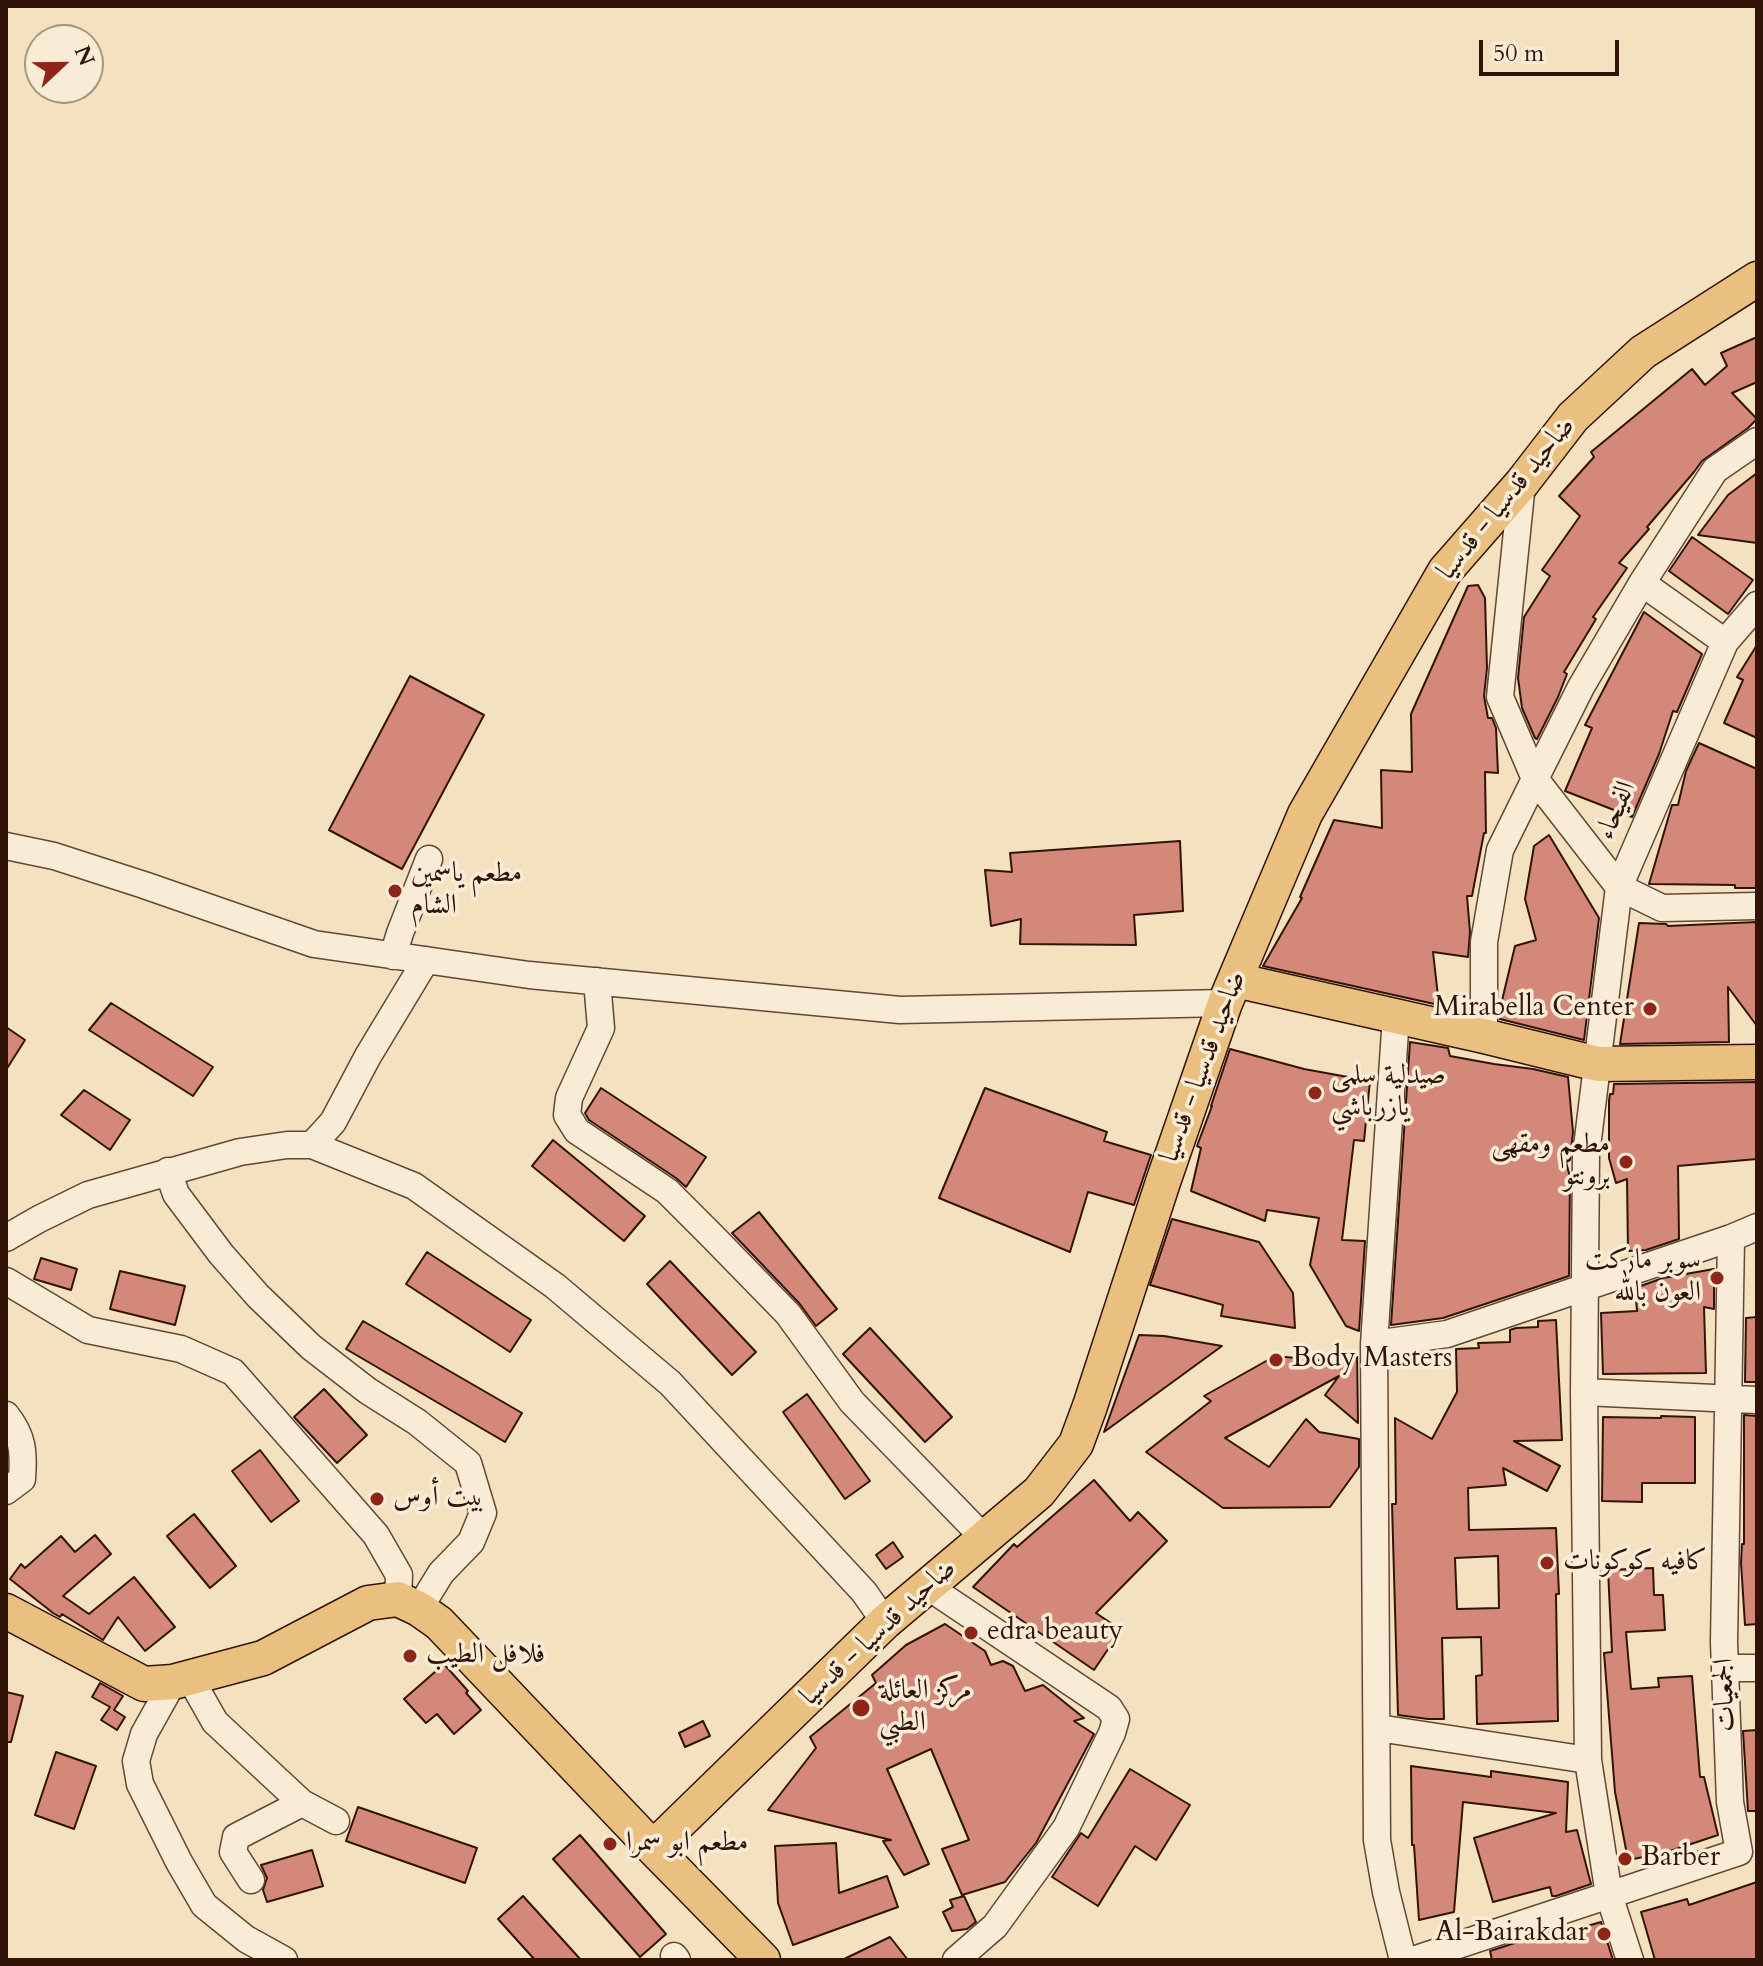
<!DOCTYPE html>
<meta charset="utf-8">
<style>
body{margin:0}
#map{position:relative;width:1763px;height:1966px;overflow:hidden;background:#f4e1c0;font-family:Cardo,serif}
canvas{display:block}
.frame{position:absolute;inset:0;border:8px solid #311407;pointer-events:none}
.north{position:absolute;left:24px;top:24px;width:80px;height:80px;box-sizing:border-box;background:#f8ecd6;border:2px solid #a89683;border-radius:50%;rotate:68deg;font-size:22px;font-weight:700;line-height:32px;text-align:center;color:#311407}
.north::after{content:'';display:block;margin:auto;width:28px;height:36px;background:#8f2418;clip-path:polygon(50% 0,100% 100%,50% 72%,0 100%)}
.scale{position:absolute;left:1479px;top:40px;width:140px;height:36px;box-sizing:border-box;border:4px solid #311407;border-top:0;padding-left:10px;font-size:24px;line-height:28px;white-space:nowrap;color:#311407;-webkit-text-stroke:6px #f8ecd6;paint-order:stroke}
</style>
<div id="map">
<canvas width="1763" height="1966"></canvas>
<div class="frame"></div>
<div class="north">N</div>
<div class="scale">50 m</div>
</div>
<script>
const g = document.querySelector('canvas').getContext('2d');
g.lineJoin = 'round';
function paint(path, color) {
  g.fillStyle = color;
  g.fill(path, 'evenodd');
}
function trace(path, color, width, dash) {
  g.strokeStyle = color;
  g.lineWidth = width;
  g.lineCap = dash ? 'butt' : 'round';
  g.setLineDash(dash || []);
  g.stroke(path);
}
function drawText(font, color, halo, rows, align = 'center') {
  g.font = font + ' Cardo,Amiri,serif';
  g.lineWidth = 7;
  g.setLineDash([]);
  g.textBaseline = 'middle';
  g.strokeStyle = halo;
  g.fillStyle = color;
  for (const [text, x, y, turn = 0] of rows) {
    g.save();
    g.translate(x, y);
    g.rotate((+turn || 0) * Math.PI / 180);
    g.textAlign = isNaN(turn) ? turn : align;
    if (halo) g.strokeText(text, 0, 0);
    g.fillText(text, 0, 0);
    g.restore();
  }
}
const building = new Path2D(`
 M1757,337V382L1732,393L1757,419L1748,428L1702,461L1694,472L1647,527L1649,529L1619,563L1627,568L1593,617L1596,619L1564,672L1567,674L1558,697L1537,739L1535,738L1522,708L1518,678L1524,617L1550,576L1542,570L1580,516L1559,496L1594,457L1591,452L1692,369L1705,385L1727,366L1721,353Z
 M1757,473V543L1698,535L1728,495Z
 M1692,537L1753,580L1728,614L1669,571Z
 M1478,585L1485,598L1487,668L1484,696L1488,718H1492L1496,728L1498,773L1485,772L1486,833H1484L1472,896H1467L1470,932L1468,957L1433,952L1439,1005L1263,966L1302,898L1300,897L1334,820L1382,828L1381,770L1412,772L1411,714L1468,586Z
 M1644,612L1702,654L1677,712L1673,711L1659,754L1632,817L1565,791L1592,728L1585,725Z
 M1757,645V738L1724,723L1743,680L1737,677Z
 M410,676L484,715L402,869L329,830Z
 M1699,743L1757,769V888H1735V885L1649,884L1672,805H1678L1686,771Z
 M1549,835L1599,918L1584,1040L1500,1019V1009L1515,946L1536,940L1525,899L1534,846Z
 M1180,841L1183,911L1134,915L1136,945L1020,944L1021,919L991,926L985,870L1012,872L1010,853Z
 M1757,922V1026L1728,987L1729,1042L1620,1044L1639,923L1666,924L1668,926Z
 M111,1003L213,1067L193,1096L89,1030Z
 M6,1027L25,1040L6,1070Z
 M1410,1042L1448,1048L1450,1056L1494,1064L1533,1069L1568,1077L1573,1132L1570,1160L1566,1162L1570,1177L1569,1276L1443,1318L1391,1325Z
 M1230,1049L1304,1069L1370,1081L1364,1141L1354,1140L1342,1240L1365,1241L1359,1331L1346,1326L1310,1265L1319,1218L1267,1210L1265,1221L1191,1191L1201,1148L1197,1146L1212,1106H1211Z
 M1757,1082V1159L1678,1166L1679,1239L1646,1250L1628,1251L1627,1179L1616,1183L1609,1158V1101L1610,1094H1613L1614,1084Z
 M601,1088L706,1157L686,1187L676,1178L589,1120L585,1113Z
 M985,1088L1107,1132L1104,1141L1151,1155L1134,1205L1088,1192L1070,1252L939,1198Z
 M84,1090L130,1120L110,1150L61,1115Z
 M553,1140L645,1216L624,1241L532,1166Z
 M759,1212L837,1309L816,1326L799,1303L732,1233Z
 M1172,1219L1259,1242L1293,1293L1295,1328L1221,1316L1223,1305L1150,1285Z
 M427,1252L531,1320L510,1352L406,1284Z
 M41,1258L77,1269L71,1290L34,1279Z
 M670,1261L756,1352L732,1375L647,1284Z
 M1714,1269V1309L1704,1307L1706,1373L1603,1374L1601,1313L1637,1311L1635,1288L1663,1278Z
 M120,1271L185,1286L175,1325L110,1309Z
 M1757,1317V1382H1745L1746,1318Z
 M1556,1320L1562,1440L1514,1441L1560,1466L1547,1491L1503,1468L1506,1485L1468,1488L1469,1530L1556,1528L1559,1594H1556L1558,1721L1477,1724L1476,1676L1482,1675L1481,1637L1442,1638L1444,1719H1428L1398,1715L1392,1504H1396L1395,1418L1432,1439L1457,1392L1456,1349L1479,1348L1478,1343L1510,1342V1330L1516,1328L1538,1327V1321ZM1498,1556L1499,1608L1457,1609L1455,1558Z
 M363,1321L522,1413L505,1442L346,1349Z
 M870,1328L952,1417L925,1442L843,1354Z
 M1139,1335L1164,1336L1222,1346L1104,1432Z
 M1357,1352L1358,1423L1325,1395L1339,1376L1225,1438L1269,1467L1306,1419L1319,1432L1359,1439V1467L1330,1507L1223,1508L1146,1452L1211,1401L1204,1396L1275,1356L1349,1363Z
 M324,1389L367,1435L337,1463L294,1417Z
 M807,1394L870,1481L845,1499L783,1412Z
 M1744,1415L1757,1416V1624L1745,1625L1741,1563L1742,1544H1744Z
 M1661,1416L1695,1417V1483H1642V1502L1602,1501L1603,1417L1661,1418Z
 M260,1450L299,1501L271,1522L232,1471Z
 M1094,1480L1130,1521L1138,1512L1167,1541L1096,1613L1121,1630L1094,1670L973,1587L1014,1544L1017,1547Z
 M194,1514L236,1566L210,1588L167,1536Z
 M95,1535L111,1554L63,1596L89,1614L134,1577L175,1627L145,1651L118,1617L103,1640L62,1614L60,1617L53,1613L10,1579L21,1564L25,1568L61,1536L75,1552Z
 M893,1542L903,1557L886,1569L876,1555Z
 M1653,1568L1654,1595H1663L1665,1630L1626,1632L1631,1689L1659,1687L1658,1678L1692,1676L1700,1777H1704L1718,1835L1664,1853L1628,1860L1615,1792L1604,1653L1612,1652L1608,1570Z
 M945,1624L985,1651L991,1665L1003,1661L1013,1666L1025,1691L1043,1685L1084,1718L1074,1721L1094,1734L1036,1843L1024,1858L1005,1882L962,1895L942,1849L969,1840L931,1749L887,1769L929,1864L904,1875L883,1841L891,1840L768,1810L816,1748L810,1737L876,1683L872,1675L906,1645Z
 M444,1664L468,1691L466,1693L481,1710L454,1734L437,1714L426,1723L404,1699Z
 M100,1683L123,1696L114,1710L125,1717L117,1730L101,1720L110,1707L92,1697Z
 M6,1692L23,1696L11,1742H6Z
 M703,1721L710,1736L685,1747L679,1733Z
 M1757,1730V1811H1748L1743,1731Z
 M56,1752L96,1766L74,1829L35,1815Z
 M1411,1766L1491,1777V1771L1568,1782L1566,1832L1577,1830L1591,1884L1556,1896H1552L1550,1887L1493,1902L1474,1838L1556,1813L1463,1802L1454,1912L1419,1920L1414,1845H1412Z
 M1130,1769L1190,1805L1156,1860L1135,1846L1098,1906L1052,1877L1081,1833L1088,1838Z
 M358,1807L477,1848L465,1883L346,1841Z
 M580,1835L666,1934L640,1957L553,1859Z
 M836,1843L839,1893L887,1876L898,1907L793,1945L778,1903L775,1846Z
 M312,1850L323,1886L267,1902L263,1890L267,1878L261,1865Z
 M1757,1882V1960H1655L1641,1912L1687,1899L1689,1905Z
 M523,1896L581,1960H535L498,1919Z
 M964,1896L976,1922L967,1929L952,1931L943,1912L953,1907L950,1900Z
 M1601,1922L1613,1960H1492L1490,1951L1558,1929L1559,1934Z
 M890,1937L908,1960H842Z`);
paint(building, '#d38879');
trace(building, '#311407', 2);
const minor = new Path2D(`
 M1522,483L1500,697L1535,779
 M1725,642L1642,583L1715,470L1757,441
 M1535,779L1581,687L1642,583
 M6,846L54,856L144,885L314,944L529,975L900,1010L1225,1003
 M393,956L400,933L429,859
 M597,981L601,1028L569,1098L567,1115L577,1131L667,1191L713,1237L788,1314L852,1402L983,1537
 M1396,1016L1374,1344L1377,1840L1386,1892L1403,1960
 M1484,1036V942L1500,850L1535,779L1619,887L1662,908L1757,906
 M312,1145L333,1122L368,1056L426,960
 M168,1171L176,1194L221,1254L258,1296L311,1347L368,1391L417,1422L468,1463L483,1513L471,1542L441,1573L419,1609
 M6,1238L39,1219L88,1195L240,1152L287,1145H312L414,1186L555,1286L670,1383L864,1592L885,1622
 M1731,1238L1757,1227
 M6,1281L88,1330L181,1349L233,1372L376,1535L399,1575L398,1599
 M1374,1344L1447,1334L1731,1238L1724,1642L1730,1802L1739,1852L1413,1960
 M1584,1392L1757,1400
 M6,1415C23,1436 24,1452 22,1479L6,1491
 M927,1586L1109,1708L1116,1719L1112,1733L1066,1828L995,1926L956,1960
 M1725,1668H1757
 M190,1678L215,1722L302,1803L336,1821
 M173,1682L144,1734L136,1761L140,1784L179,1862L204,1905L246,1939L284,1960
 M1378,1728L1588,1760
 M251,1880L233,1852L236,1837L302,1803
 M674,1956L677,1960
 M1630,1960L1609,1895L1588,1760L1584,1392L1586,1155L1619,887L1725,642L1757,605`);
const major = new Path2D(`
 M1235,980L1484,1036L1598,1064L1757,1062
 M6,1611L144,1684L173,1682L263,1658L368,1603L398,1599L419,1609L439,1623L653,1848L763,1960
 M653,1848L885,1622L1039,1492L1076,1444L1090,1406L1163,1182L1225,1003L1305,814L1445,571L1522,483L1573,417L1643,352L1757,279`);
trace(minor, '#624735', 29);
trace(major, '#311407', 37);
trace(minor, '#f8ecd6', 26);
trace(major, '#eac080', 34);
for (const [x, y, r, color] of [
 [395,891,8,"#8f2418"],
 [1650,1009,8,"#8f2418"],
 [1315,1093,8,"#8f2418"],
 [1626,1162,8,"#8f2418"],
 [1717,1278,8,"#8f2418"],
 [1276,1360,8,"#8f2418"],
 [377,1499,8,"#8f2418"],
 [1547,1563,8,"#8f2418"],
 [971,1633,8,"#8f2418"],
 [410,1656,8,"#8f2418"],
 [861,1708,10,"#8f2418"],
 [610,1844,8,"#8f2418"],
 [1625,1859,8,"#8f2418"],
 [1604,1934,8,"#8f2418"]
]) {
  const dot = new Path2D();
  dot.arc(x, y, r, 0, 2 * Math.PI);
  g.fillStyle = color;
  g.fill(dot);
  trace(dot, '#f8ecd6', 3);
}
drawText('28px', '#311407', '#f8ecd6', [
 ["ضاحيد قدسيا - قدسيا",1507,499,-51],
 ["الفيحاء",1617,811,-67],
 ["ضاحيد قدسيا - قدسيا",1204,1067,-70],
 ["ضاحيد قدسيا - قدسيا",879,1633,-43],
 ["الجمعيات",1726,1695,-92]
]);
drawText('28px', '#311407', '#f8ecd6', [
 ["مطعم ياسمين",411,875],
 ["الشام",411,907],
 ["Mirabella Center",1634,1009,"right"],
 ["صيدلية سلمى",1331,1077],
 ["يازرباشي",1331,1109],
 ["مطعم ومقهى",1610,1146,"right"],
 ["برونتو",1610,1178,"right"],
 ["سوبر ماركت",1701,1262,"right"],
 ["العون بالله",1701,1294,"right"],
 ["Body Masters",1292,1360],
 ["بيت أوس",393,1499],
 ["كافيه كوكونات",1563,1563],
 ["edra beauty",987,1633],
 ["فلافل الطيب",426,1656],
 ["مركز العائلة",879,1692],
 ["الطبي",879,1724],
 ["مطعم ابو سمرا",626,1844],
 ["Barber",1641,1859],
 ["Al-Bairakdar",1588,1934,"right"]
], 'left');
</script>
